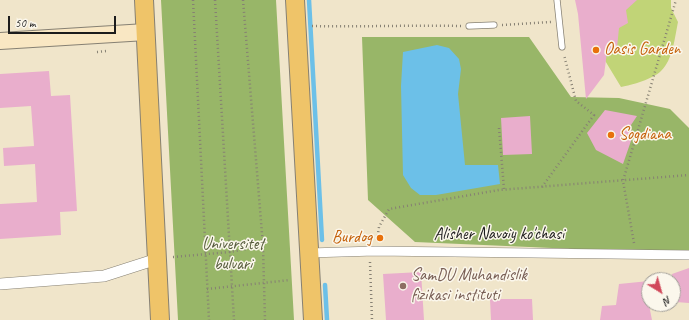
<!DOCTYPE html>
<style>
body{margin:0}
#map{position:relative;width:689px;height:320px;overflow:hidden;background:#f0e5ca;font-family:Caveat,sans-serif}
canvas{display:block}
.north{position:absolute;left:641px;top:272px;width:40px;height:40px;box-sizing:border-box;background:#fbf7ec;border:1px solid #a29f99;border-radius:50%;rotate:143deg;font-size:11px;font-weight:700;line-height:16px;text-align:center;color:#1c1c1c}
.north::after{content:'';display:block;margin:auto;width:14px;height:18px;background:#d1495b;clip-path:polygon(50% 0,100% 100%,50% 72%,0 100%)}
.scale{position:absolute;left:8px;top:16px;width:108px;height:18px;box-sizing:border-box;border:2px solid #1c1c1c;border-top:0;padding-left:5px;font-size:12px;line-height:14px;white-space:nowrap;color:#1c1c1c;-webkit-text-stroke:3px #fbf7ec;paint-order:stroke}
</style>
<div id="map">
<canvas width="689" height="320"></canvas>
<div class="north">N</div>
<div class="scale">50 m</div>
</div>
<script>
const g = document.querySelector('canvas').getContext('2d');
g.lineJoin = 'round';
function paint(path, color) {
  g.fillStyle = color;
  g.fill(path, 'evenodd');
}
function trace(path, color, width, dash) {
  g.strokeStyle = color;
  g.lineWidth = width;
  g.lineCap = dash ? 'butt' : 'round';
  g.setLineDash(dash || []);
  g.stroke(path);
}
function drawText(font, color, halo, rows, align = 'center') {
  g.font = font + ' Caveat,sans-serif';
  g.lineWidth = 3;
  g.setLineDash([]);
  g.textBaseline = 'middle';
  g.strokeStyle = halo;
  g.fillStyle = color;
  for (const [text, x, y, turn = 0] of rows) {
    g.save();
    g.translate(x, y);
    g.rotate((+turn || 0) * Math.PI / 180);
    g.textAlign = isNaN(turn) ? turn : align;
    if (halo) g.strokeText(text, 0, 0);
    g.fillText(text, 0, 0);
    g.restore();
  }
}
paint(new Path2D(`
 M580,0H671V8L678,22C675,36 673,60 661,71C653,79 632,85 621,87L598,49Z`), '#c1d477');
paint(new Path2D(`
 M161,0H276L294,320H178Z
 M362,37H529L571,97L619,98L670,109L689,128V254L415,242L368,200Z`), '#98b668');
paint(new Path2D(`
 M437,45L449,48L459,59L461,69L458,94L465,165H498L500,184L436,195H420L411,188L403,175L401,86L403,52Z`), '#6cc0e8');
trace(new Path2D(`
 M309,0L322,240
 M325,285L327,320`), '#6cc0e8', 4.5);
paint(new Path2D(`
 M575,0H637L626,10L628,23L619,28L617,48L607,52L604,75L586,99L578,14Z
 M49,71L51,96L70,95L77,211L60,212L61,235L0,239V204L37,202L35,164L4,166L3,148L34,146L31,106L0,108V74Z
 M605,110L637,116L631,125L632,138L623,164L596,150L587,133Z
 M530,116L532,154L503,155L501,118Z
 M689,268V303L676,302L672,274Z
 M421,272L424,320H386L383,274Z
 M649,281V305L652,320H600L602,306L616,305L619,284Z
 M490,299H532L533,320H491Z`), '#e9aecc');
const service = new Path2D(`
 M557,0L562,47
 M469,26L494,25`);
const pedestrian = new Path2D(`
 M309,253L375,251L689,255`);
const minor = new Path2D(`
 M0,284L104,276L157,259`);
const secondary = new Path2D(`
 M0,41L146,32`);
const primary = new Path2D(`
 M144,0L160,320
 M295,0L313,320`);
trace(service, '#868073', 7);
trace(pedestrian, '#868073', 10);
trace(minor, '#868073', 12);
trace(secondary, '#868073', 18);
trace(primary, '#868073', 20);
trace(new Path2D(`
 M193,0L209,320
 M215,0L234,320
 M243,0L263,246L265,320
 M502,25L551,22
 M312,26C362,27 411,25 461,26
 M97,52L107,51
 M499,128L504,189
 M542,187L594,115L576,101L564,55
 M377,240L379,227L389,209L499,190L689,175
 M634,243L623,181L676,0
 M173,257L230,252L263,246
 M370,262L372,320
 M207,289L290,280`), '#868073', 2.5, [1, 3]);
trace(service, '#fff', 5.5);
trace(pedestrian, '#fff', 9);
trace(minor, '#fff', 11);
trace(secondary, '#f9e7c3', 16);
trace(primary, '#efc469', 18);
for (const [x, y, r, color] of [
 [596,50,4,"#e8710a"],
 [611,135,4,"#e8710a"],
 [380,238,4,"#e8710a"],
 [403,286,4,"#8d6e63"]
]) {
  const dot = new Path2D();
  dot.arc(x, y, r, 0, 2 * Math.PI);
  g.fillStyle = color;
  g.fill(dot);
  trace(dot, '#fbf7ec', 1.5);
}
drawText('17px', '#c56008', '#fbf7ec', [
 ["Oasis Garden",604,50],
 ["Sogdiana",619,135],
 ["Burdog",372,238,"right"]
], 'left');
drawText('17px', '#1c1c1c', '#fbf7ec', [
 ["Alisher Navoiy ko'chasi",499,235]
]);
drawText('17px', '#565c3c', '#fbf7ec', [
 ["Universitet",233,245],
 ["bulvari",233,265]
]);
drawText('17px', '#785e54', '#fbf7ec', [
 ["SamDU Muhandislik",411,276],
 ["fizikasi instituti",411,296]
], 'left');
</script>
